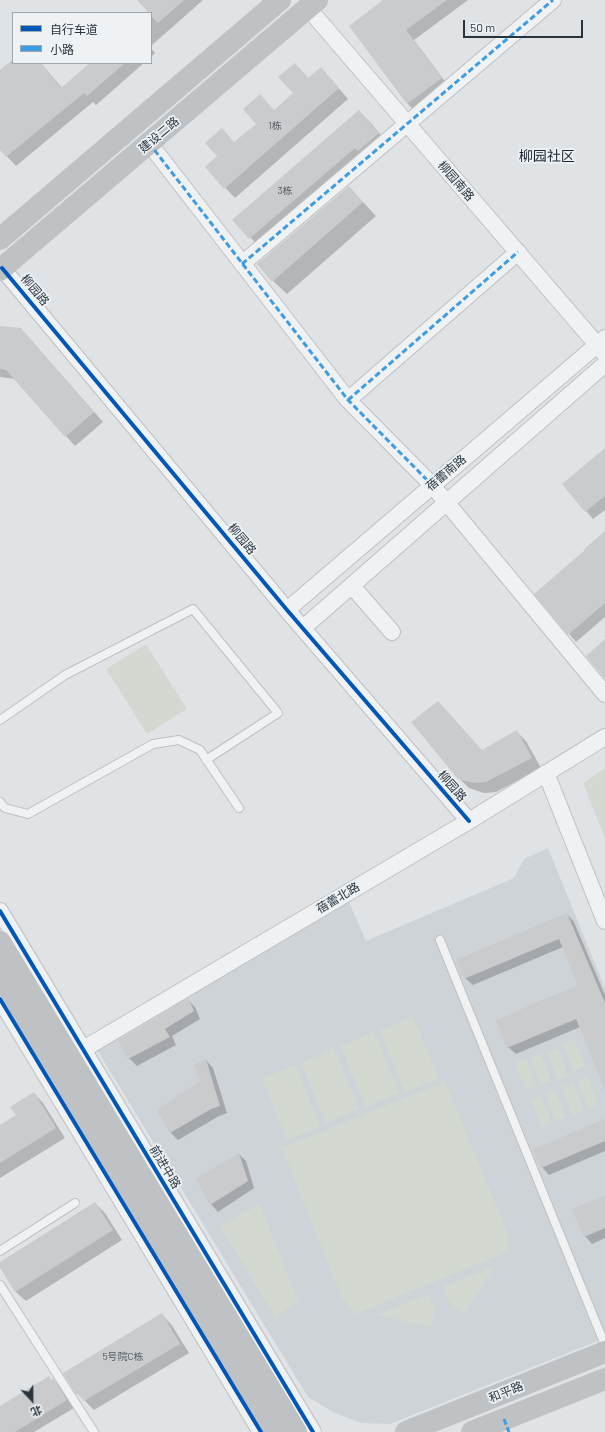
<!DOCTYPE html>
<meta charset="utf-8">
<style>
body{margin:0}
#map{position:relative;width:605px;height:1432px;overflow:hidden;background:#e0e3e5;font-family:Barlow,"Noto Sans SC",sans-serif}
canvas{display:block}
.legend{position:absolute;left:12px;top:12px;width:140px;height:52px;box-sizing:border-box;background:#eef2f5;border:1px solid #9fa6ac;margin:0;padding:5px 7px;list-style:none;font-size:12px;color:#28343e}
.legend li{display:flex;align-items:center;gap:8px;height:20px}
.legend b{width:20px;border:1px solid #9fa6ac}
.north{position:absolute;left:12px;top:1380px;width:40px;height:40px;-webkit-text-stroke:3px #eef2f5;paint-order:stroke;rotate:158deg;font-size:11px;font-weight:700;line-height:16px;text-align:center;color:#28343e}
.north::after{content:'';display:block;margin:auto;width:14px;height:18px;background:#28343e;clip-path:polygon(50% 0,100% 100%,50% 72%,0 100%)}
.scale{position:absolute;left:463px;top:20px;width:120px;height:18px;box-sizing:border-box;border:2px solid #28343e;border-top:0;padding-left:5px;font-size:12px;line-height:14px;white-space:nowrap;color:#28343e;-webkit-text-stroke:3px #eef2f5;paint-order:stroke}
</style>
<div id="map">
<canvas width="605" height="1432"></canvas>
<ul class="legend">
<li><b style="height:5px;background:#0057b8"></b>自行车道</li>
<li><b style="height:5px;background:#3d9de3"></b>小路</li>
</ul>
<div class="north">北</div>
<div class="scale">50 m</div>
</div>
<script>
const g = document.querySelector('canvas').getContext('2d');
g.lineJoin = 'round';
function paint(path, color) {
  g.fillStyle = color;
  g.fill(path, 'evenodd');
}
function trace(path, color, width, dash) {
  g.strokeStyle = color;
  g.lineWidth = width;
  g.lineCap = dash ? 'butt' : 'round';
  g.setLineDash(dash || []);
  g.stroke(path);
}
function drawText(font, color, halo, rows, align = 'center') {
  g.font = font + ' Barlow,"Noto Sans SC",sans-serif';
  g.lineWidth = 3.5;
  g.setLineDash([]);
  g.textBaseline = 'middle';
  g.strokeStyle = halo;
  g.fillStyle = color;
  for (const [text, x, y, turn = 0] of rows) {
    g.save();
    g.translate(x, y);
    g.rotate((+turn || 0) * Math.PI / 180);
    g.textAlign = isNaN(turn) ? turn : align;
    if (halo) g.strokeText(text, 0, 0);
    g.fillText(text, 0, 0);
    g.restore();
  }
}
paint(new Path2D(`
 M548,848L605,988V1338L390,1424L361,1423L333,1412L308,1397L96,1048L349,902L366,941L514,878L524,859Z`), '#ced3d8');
paint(new Path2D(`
 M146,644L187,709L147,734L106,669Z
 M605,768V838L583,783Z
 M413,1017L439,1078L405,1092L380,1031Z
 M374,1032L399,1093L366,1107L341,1046Z
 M574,1039L585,1066L574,1071L563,1044Z
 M558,1048L568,1076L558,1080L547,1053Z
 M334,1049L359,1109L326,1123L301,1063Z
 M541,1054L551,1081L541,1085L530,1058Z
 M526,1059L537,1086L526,1090L515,1063Z
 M295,1065L320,1126L287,1140L262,1079Z
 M587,1076L598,1104L588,1108L577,1081Z
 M445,1082L507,1232V1252L355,1314L342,1298L282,1148Z
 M573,1084L584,1111L573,1115L562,1088Z
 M555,1090L566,1117L556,1121L545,1094Z
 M541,1096L552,1123L542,1127L531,1100Z
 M260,1204L298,1302L275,1317L220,1226Z
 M494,1267L464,1313L449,1302L443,1287Z
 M429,1294L434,1309L431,1327L377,1315Z`), '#d3d9d1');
paint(new Path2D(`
 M147,0H203L151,46V13H149Z
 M385,0H468L414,40L450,88L417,113L408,104L350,26Z
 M151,48L155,53L151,57Z
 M13,60V63H41L62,88L91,63H144L96,105L93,102L16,166L0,149V71Z
 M295,64L309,79L330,78L348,99L235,198L206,167L257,124L260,95L274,111L294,93Z
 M359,111L371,123L390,146L262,250L234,220Z
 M349,187L376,216L287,294L273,281Z
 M0,327L30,339L103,422L75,446L15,379L0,377Z
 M605,449V510L593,519L563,484Z
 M605,533V617L576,642L536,594Z
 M517,732L526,741L541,768L496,792L484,793L469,788L459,778L482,751Z
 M567,914L574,922L605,995V1086L580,1027L516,1054L508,1047L579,986L563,947L473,985L465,978Z
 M188,1000L195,1007L200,1019L172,1036L176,1045L137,1066L129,1058Z
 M206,1060L213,1068L227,1113L219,1116L178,1140L171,1133L158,1111L202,1082Z
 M34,1093L43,1103L65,1138L0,1178V1126L17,1115Z
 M605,1120V1151L549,1175L542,1167Z
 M239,1154L246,1161L254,1188L218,1212L211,1204Z
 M605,1196V1238L592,1244L585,1236Z
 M95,1203L105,1213L122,1240L26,1301L16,1292L0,1266V1263Z
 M161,1314L171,1324L189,1353L94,1410L77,1393Z
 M53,1380L60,1387L74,1408L34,1432H0V1408Z`), '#0003');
paint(new Path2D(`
 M137,0H184L158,23L151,16V13H149Z
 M383,0H447L406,30L442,78L407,104L349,26Z
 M8,63H41L61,88L90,63H125L87,96L84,93L6,157L0,150V70Z
 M295,63L308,78L321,67L339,88L224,189L205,167L217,156L205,143L222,128L234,142L256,124L243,109L260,94L274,110L293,93L278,77Z
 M359,110L379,133L358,151L355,148L249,239L232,220Z
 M349,186L363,202L272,282L257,264Z
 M0,326L21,328L94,412L65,437L6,370L0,369Z
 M605,448V496L585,512L562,484Z
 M605,531V603L568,635L534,594L585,550L584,549Z
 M605,639V679L586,656Z
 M438,701L482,750L517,730L532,758L486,782L474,783L458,779L411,722Z
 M567,913L605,1003V1090L576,1019L507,1048L496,1020L578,985L559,939L464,979L456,960Z
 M188,998L194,1011L165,1029L170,1037L128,1059L118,1041Z
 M206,1059L220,1106L211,1109L170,1133L157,1110L200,1081L194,1065Z
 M34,1092L56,1128L0,1163V1125L16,1115L10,1107Z
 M605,1119V1141L541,1168L533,1149Z
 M239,1153L248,1181L210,1205L196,1179Z
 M605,1195V1228L584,1237L572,1209Z
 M95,1202L113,1230L15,1292L0,1268V1262Z
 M162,1313L180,1344L84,1401L78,1393L76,1394L63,1373Z
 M49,1376L51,1380L53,1378L67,1400L15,1432H0V1406Z`), '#c9cbcd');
const lane = new Path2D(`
 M0,720L65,675L193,609L278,713L206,760
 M0,802L5,808L28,814L153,744L179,740L200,750L239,808
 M440,940L605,1345
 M0,1251L75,1203
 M0,1285L94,1432`);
const street = new Path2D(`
 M308,8L605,354
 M149,143L348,400L432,485L605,694
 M242,264L553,0
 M2,268L287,610L469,821
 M348,400L518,252
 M352,586L392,632
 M287,610L605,338
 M303,628L605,364
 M546,773L605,921
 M0,911L313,1432
 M0,999L261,1432
 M70,1057L469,821L605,737`);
trace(lane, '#bec1c3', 10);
trace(street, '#bec1c3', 18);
trace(lane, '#f0f1f2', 8);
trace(street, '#f0f1f2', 16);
trace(new Path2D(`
 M0,239L280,0
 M0,270L317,0
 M0,942L296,1432
 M0,974L276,1432
 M406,1432L605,1352
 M472,1432L605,1379`), '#bec2c5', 22);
trace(new Path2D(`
 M149,143L348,400L432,485
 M242,264L553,0
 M348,400L518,252
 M504,1419L509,1432`), '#3d9de3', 3, [6, 3]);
trace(new Path2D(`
 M2,268L287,610L469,821
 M0,911L313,1432
 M0,999L261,1432`), '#0057b8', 4);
drawText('10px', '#515a62', null, [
 ["1栋",275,126],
 ["3栋",285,191],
 ["5号院C栋",123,1357]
]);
drawText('12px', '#28343e', '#eef2f5', [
 ["建设二路",159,135,-40],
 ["柳园南路",456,181,49],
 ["柳园路",35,290,50],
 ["蓓蕾南路",446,473,-40],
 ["柳园路",242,539,50],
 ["柳园路",452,786,49],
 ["蓓蕾北路",338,898,-31],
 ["前进中路",165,1167,59],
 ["和平路",506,1392,-22]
]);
drawText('14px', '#1a252f', '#eef2f5', [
 ["柳园社区",547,156]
]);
</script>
